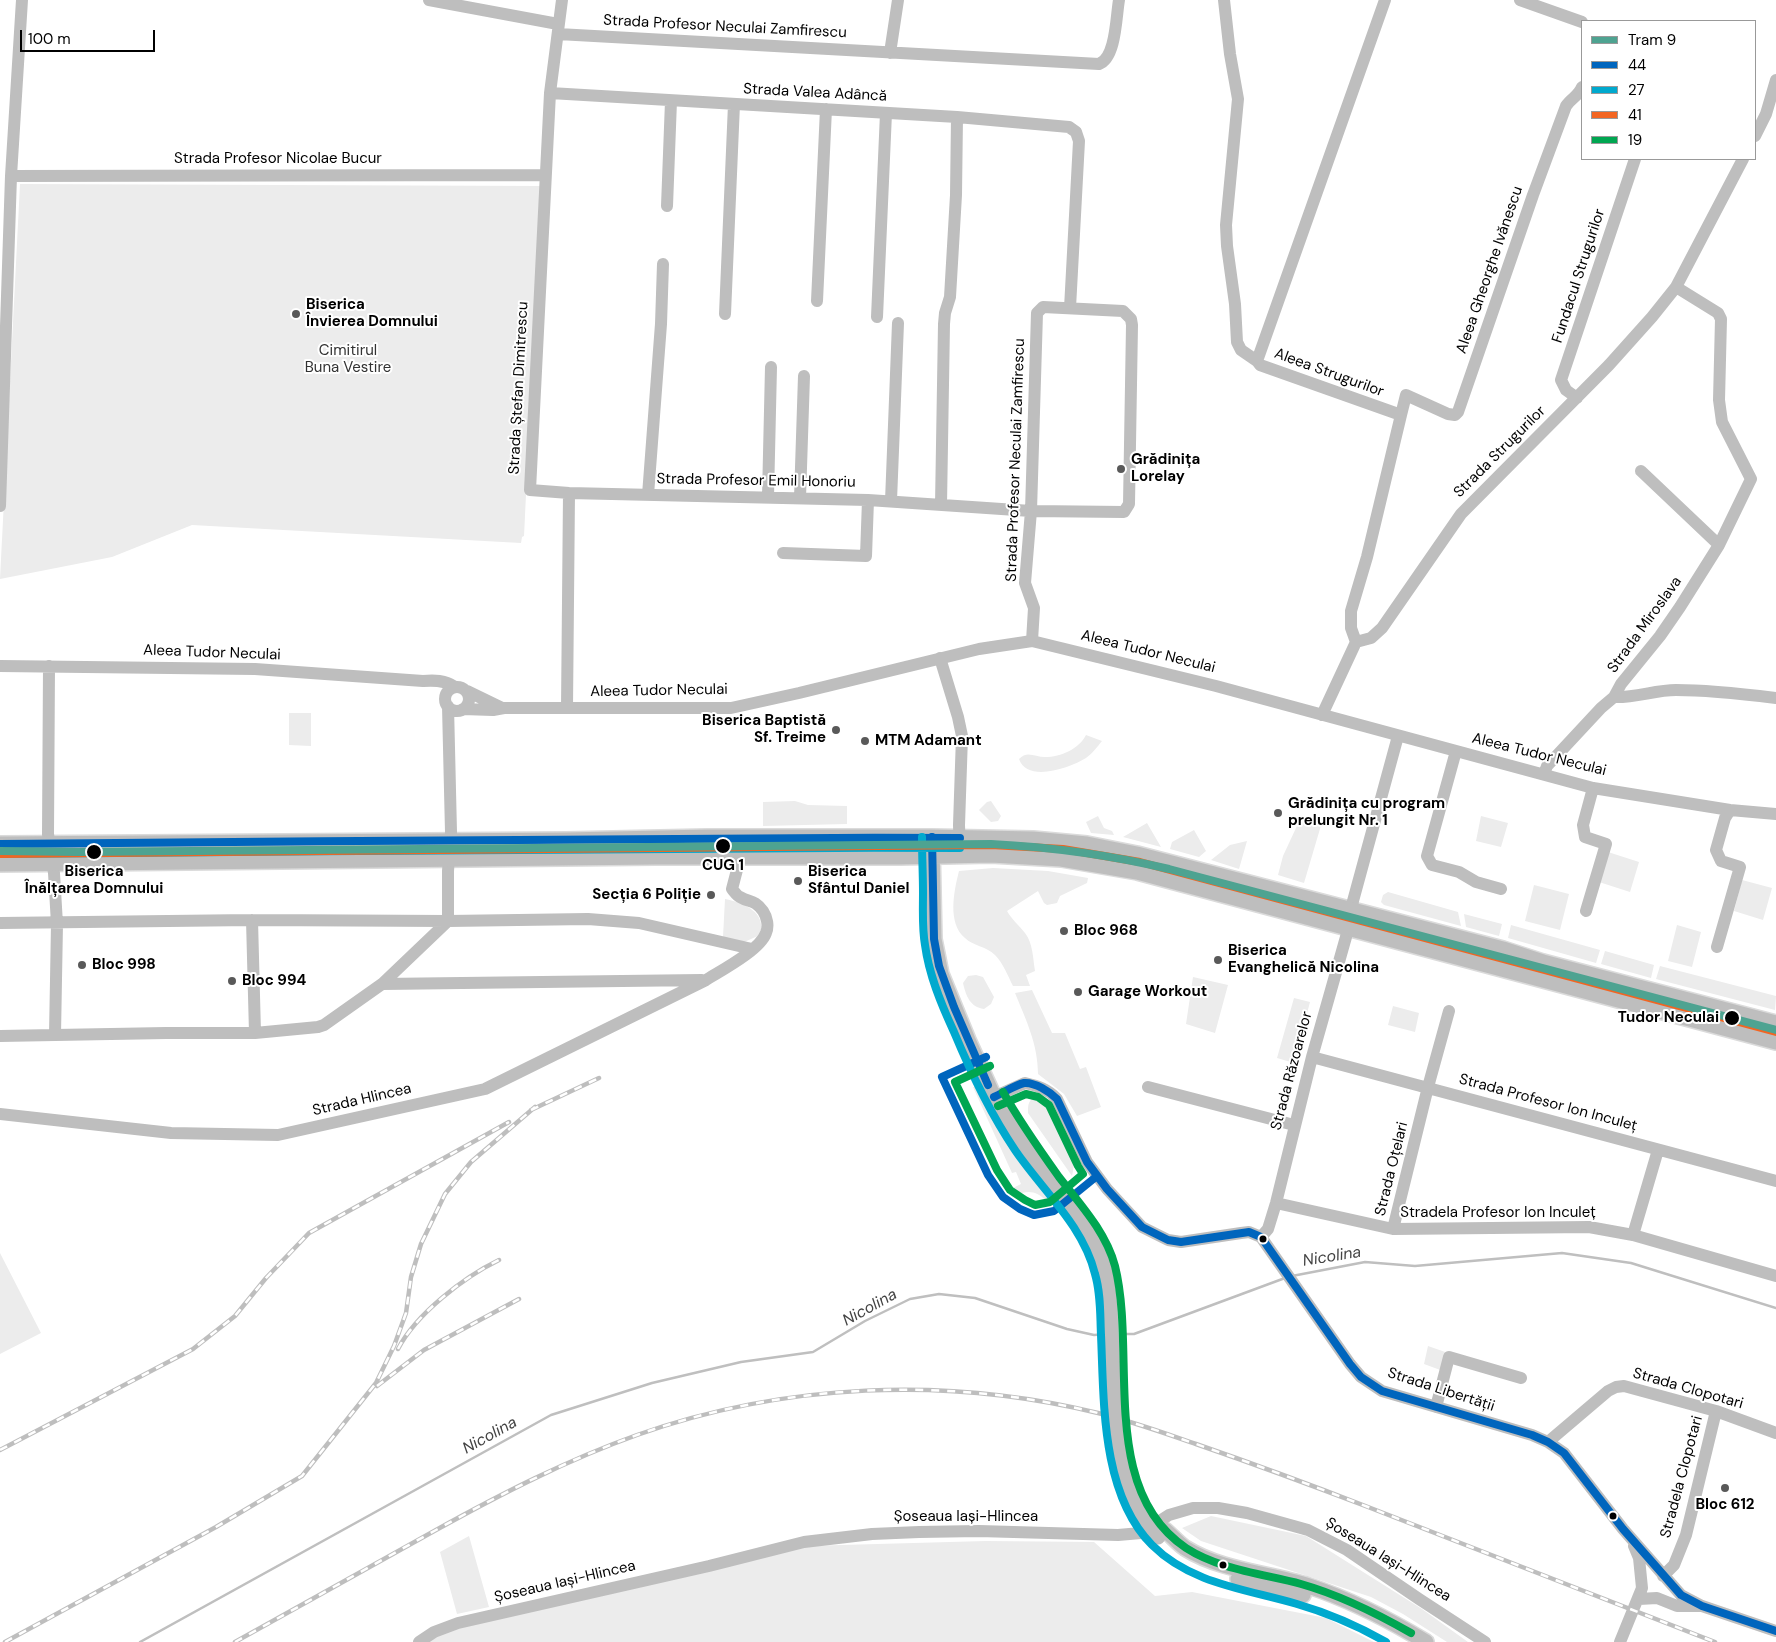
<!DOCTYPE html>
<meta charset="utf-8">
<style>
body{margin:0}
#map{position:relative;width:1776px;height:1642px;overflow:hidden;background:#fff;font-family:"DM Sans",sans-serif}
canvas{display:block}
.legend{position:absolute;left:1581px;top:20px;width:175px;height:140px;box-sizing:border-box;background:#fff;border:1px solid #999;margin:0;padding:6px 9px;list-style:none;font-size:15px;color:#000}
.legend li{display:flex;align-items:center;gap:10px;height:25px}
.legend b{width:25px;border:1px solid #999}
.scale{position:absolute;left:20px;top:30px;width:135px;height:22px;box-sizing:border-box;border:2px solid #000;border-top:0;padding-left:6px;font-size:15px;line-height:18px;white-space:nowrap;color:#000;-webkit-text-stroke:4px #fff;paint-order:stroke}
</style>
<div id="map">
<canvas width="1776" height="1642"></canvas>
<ul class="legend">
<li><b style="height:6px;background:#4ea391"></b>Tram 9</li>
<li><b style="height:6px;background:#0065bd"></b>44</li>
<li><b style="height:6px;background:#00a9ce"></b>27</li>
<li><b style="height:6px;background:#f26522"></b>41</li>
<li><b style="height:6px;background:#00a651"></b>19</li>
</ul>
<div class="scale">100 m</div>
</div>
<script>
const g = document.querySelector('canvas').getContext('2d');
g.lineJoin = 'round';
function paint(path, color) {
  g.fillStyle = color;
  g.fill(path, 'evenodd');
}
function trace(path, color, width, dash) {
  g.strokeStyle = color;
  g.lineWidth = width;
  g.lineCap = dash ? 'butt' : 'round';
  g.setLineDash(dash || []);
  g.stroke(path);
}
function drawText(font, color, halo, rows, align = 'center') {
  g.font = font + ' "DM Sans",sans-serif';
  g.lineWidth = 4;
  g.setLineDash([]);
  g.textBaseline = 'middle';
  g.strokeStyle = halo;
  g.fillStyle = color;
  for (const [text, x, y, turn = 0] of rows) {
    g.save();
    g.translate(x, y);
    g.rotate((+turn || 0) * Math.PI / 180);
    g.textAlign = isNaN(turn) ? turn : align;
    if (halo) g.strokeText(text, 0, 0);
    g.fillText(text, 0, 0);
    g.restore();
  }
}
paint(new Path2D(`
 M20,184L541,186L524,536L522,537L521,543L192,525L112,557L0,579Z
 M289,713H311V746L289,745Z
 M1086,735L1102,741C1097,747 1092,754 1086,758C1070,768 1027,783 1019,759C1027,750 1035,757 1045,757C1061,757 1079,749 1086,735Z
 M795,801L808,805L847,806V824L763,826V802Z
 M991,801L1001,816L998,821L991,822L979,810L987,802Z
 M1302,815L1322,822L1304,883L1278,875L1283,856Z
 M1098,816L1104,828L1112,831L1114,835L1091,833L1086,822Z
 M1481,816L1508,823L1501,847L1476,841Z
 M1147,823L1161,847L1123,837Z
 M1194,830L1206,851L1199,857L1170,849L1172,842Z
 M1247,841L1239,869L1211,860L1230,845Z
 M1608,852L1639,862L1630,892L1599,882Z
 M993,868L1048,871L1088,878L1087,883L1060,896L1057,903L1047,905L1044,903L1038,891L1007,911C1012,920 1019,925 1025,933C1033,943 1033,959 1035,971L1026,975L1030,986H1013C1008,976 1003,963 995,955C986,946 973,946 965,938C947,923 954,891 959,871Z
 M1742,880L1772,888L1763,920L1734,911Z
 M1534,885L1569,894L1560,930L1525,921Z
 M1388,892L1458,912L1461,926L1384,905L1381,902L1383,895Z
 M725,899C744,903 767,912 760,935L742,943L723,937Z
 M1464,914L1502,924L1499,936L1466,927Z
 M1511,925L1600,950L1596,963L1508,938Z
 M1677,925L1701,932L1692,967L1668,961Z
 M1605,951L1654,965L1651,978L1601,964Z
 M1660,966L1776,996L1775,1010L1656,979Z
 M976,975L983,977L994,997L991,1004L984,1009C970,1007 966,996 963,983L968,976Z
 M1193,977L1228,985L1215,1033L1186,1024Z
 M1032,990L1052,1033H1065L1080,1069L1086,1067L1101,1107L1077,1116L1064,1094L1038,1074C1038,1044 1026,1020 1015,993Z
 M1294,998L1310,1002L1294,1063L1277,1058Z
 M1393,1006L1419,1013L1415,1032L1388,1025Z
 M973,1087H976L1007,1142L1050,1201H1046C1038,1191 1027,1190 1017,1195L1011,1189L1021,1184L1016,1172L1012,1173Z
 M1037,1096L1045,1098C1057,1111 1074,1142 1074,1161C1074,1166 1073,1171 1072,1176L1028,1113C1028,1104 1028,1100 1037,1096Z
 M0,1253L41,1333L0,1354Z
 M1428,1346L1448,1353L1443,1371L1424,1364Z
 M1211,1516L1306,1536L1422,1609L1468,1642H1447L1403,1614L1371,1597L1201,1541L1182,1528Z
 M469,1536L489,1607L457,1614L440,1552Z
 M986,1541L1094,1542L1155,1596L1192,1592L1326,1618L1374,1642H424L438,1630L805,1546Z`), '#ececec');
trace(new Path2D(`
 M1292,1276L1365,1262L1415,1266L1562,1253L1631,1263L1776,1308
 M1117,1334H1134L1285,1278
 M140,1642L551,1415L652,1383L741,1362L813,1352L865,1321L910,1299L939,1294L975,1298L1067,1329L1094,1335L1107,1334`), '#bfbfbf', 2.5);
const major = new Path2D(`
 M0,844L566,840L707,837H932L1033,839L1087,844L1137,854L1503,949L1543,962L1776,1023
 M932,846L934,939L941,974L968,1040L994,1097L1016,1132L1058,1191
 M0,864L656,857H900L991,855L1061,859L1137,872L1776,1042
 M1165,1530C1172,1536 1178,1543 1185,1548C1222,1571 1268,1573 1309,1586C1351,1600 1388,1619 1426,1642
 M1238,1579L1303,1595`);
trace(major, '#dbdbdb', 18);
trace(new Path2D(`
 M429,0L558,24
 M562,0L550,93L530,490L569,493L868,500L1031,511L1124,512L1129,504L1132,325L1131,319L1123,311L1043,307L1037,313L1031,511L1025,583L1034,608L1032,641
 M1224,0L1230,54L1238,99L1226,225L1227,246L1235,304L1237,342L1241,350L1257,361
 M1520,0L1582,22
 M558,34L1099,64C1116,58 1116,17 1119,0
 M890,53L898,0
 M550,93L957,117L1069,127L1076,132L1079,141L1070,308
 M1755,136L1766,114L1776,80
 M11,176L545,175
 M667,206L671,101
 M817,301L826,109
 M725,314L734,104
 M877,317L886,113
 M1577,398L1566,390L1561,380L1635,159
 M1401,415L1406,395L1448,414L1455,415L1458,412L1533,195L1566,106C1571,98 1579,96 1582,87
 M1641,471L1719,545
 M648,495L661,324L663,264
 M768,497L771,367
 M800,498L804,376
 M891,501L898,323
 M941,505L944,324L945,313L950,297L956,195L957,117
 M0,506L11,176L22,0
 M783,553L866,556L868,500
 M1356,642L1371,638L1382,628L1461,514L1609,365L1652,317L1676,287L1743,159
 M940,658L958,717L962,736L959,825L960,856
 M0,666L255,669L423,681C434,680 445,680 455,687
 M49,666L48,834L54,873L57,924L55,1035
 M445 699a12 12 0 1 1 24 0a12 12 0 1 1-24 0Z
 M467,691L502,708
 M1614,697C1635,698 1655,690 1676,690C1709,690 1743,694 1776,698
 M567,708L569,493
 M463,709L493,710L504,708H731L799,693L979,649L1032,641L1216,686L1593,788L1730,810L1776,814
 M1322,715L1356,642L1351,628V611L1367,557L1401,415L1260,365L1257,361L1385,0
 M1456,751L1427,856L1432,865L1459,872L1476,882L1501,889
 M1544,774L1547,766L1601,708L1614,697L1621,684L1660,636L1680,607L1719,545L1751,479L1722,422L1719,400L1721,319L1718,313L1676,287
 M1586,911L1606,844L1585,837L1583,825L1593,788
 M252,920L255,1033
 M0,923L252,920L448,921L588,919L639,923L752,949
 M1717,947L1740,867L1721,861L1716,850L1725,818L1730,810
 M382,984L702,980
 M0,1036L166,1033H255L318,1027L324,1025L382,984L448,921V871L451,832L448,706
 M1312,1057L1776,1181
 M1148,1087L1294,1125
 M994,1097L1025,1083C1038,1086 1048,1089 1057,1099L1087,1162L1107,1189L1142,1227L1168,1240L1181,1242L1241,1233L1249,1232L1261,1237L1350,1364L1361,1377L1382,1391L1532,1435L1548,1442L1564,1453L1623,1529L1681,1595L1702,1606L1776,1631
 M0,1114L171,1133L278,1135L485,1089L706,980C722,970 760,950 766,933C769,926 767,917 763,911C754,899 750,903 740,897C737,896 734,891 732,889L738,866V857
 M1276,1203L1393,1229L1589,1227L1633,1235L1776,1276
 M1393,1229L1428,1087L1449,1011
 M1633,1235L1658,1150
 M1261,1237L1268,1229L1276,1203L1312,1057L1346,937L1353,901L1398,736
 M1436,1407L1449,1357L1521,1378
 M1548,1442L1608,1391L1616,1387L1624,1386L1716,1411L1776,1433
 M1663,1576L1674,1565L1686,1535L1716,1411
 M1639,1599L1657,1598L1677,1606H1700
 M419,1642L434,1632L458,1623L709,1566L804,1542L872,1534L919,1532L979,1531L1118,1535L1141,1533L1169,1515L1193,1508H1218L1247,1513L1308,1530L1347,1550L1419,1599L1485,1642
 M1620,1642L1642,1588L1639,1558L1634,1546`), '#bebebe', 12);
trace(major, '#bebebe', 15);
const rail = new Path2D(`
 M531,1110L599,1078
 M398,1349C416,1314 464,1277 499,1260
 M377,1386L424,1350L519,1299
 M0,1450L193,1349L235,1316L266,1278L309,1233L509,1122
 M5,1642L216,1527L302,1476L376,1383L394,1346L406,1313L411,1277L421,1244L445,1194L471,1162L535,1107
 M235,1642C302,1605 369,1567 436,1530C501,1494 567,1460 637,1435C784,1383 946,1376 1098,1413C1131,1421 1164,1433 1196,1444C1254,1464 1311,1485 1368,1507C1484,1552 1599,1597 1715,1642`);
trace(rail, '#bebebe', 4.5);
trace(rail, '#fff', 2.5, [8]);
const majorBridge = new Path2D(`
 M1058,1191C1075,1215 1097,1240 1105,1269C1110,1290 1110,1312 1111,1333C1115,1393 1112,1458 1140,1512C1144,1521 1152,1529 1158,1537`);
trace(majorBridge, '#dbdbdb', 18, []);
trace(majorBridge, '#bebebe', 15);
trace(new Path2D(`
 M932,837L934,939L939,966L954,1007L988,1085
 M0,844C320,842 640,837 960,838
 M986,1057L942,1077L988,1175L1003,1197L1020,1209L1034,1215L1054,1211L1097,1176
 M994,1097C1003,1093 1015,1085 1024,1083C1035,1082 1050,1092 1057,1099L1087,1162L1107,1189L1142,1227L1168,1240L1181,1242L1249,1232L1261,1237L1350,1364L1361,1377L1382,1391L1532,1435L1548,1442L1564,1453L1623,1529L1681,1595L1702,1606L1776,1631`), '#0065bd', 8);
trace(new Path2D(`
 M922,837C922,856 923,875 923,893C923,911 922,928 925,945C929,975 941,1004 954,1032C971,1073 990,1113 1015,1150C1042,1190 1083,1225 1095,1274C1101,1294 1100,1315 1101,1335C1104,1401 1101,1494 1152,1545C1191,1584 1246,1589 1297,1604C1328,1613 1358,1626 1386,1642
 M0,854C320,852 640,847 960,848`), '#00a9ce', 8);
trace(new Path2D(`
 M0,854L991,845L1063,849L1140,862L1776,1032`), '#f26522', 8);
trace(new Path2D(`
 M990,1066L955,1082L997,1170L1010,1190L1025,1200L1035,1205L1050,1202L1083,1174L1078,1166L1049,1105L1038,1097L1026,1094L998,1106
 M1003,1092C1020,1122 1039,1149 1059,1177C1080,1204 1106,1232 1115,1266C1137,1354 1098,1489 1186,1548C1220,1570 1264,1574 1301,1584C1340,1595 1376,1613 1411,1633`), '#00a651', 8);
trace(new Path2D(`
 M0,851L79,852L991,844C1051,847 1110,855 1169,869L1776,1030`), '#4ea391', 8);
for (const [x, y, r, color] of [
 [296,314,5,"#595959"],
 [1121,469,5,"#595959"],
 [836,730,5,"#595959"],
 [865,741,5,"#595959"],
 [1278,813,5,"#595959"],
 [723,846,8,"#000"],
 [94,852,8,"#000"],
 [798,881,5,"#595959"],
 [711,895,5,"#595959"],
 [1064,931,5,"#595959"],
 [1218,960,5,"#595959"],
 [82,965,5,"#595959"],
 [232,981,5,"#595959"],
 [1078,992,5,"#595959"],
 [1732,1018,8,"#000"],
 [1263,1239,4.5,"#000"],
 [1725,1488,5,"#595959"],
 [1613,1516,4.5,"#000"],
 [1223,1565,4.5,"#000"]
]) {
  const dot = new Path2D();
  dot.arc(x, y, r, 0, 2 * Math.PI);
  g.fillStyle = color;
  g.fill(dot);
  trace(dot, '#fff', 2);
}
drawText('15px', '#000', '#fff', [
 ["Strada Profesor Neculai Zamfirescu",725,27,3],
 ["Strada Valea Adâncă",815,93,3],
 ["Strada Profesor Nicolae Bucur",278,159],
 ["Aleea Gheorghe Ivănescu",1490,270,-71],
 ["Fundacul Strugurilor",1579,276,-72],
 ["Aleea Strugurilor",1329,373,20],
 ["Strada Ștefan Dimitrescu",519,388,-87],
 ["Strada Strugurilor",1500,452,-45],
 ["Strada Profesor Neculai Zamfirescu",1016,460,-88],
 ["Strada Profesor Emil Honoriu",756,481,1],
 ["Strada Miroslava",1645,625,-54],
 ["Aleea Tudor Neculai",1148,652,14],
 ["Aleea Tudor Neculai",212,653,2],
 ["Aleea Tudor Neculai",659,691,-1],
 ["Aleea Tudor Neculai",1539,755,14],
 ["Strada Răzoarelor",1292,1071,-75],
 ["Strada Hlincea",362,1100,-13],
 ["Strada Profesor Ion Inculeț",1548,1103,15],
 ["Strada Oțelari",1392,1169,-76],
 ["Stradela Profesor Ion Inculeț",1498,1213],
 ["Strada Clopotari",1688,1389,16],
 ["Strada Libertății",1441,1390,18],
 ["Stradela Clopotari",1682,1477,-75],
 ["Șoseaua Iași-Hlincea",966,1517],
 ["Șoseaua Iași-Hlincea",1388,1560,32],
 ["Șoseaua Iași-Hlincea",565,1582,-13]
]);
drawText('bold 15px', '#000', '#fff', [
 ["Biserica",306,305],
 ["Învierea Domnului",306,322],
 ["Grădinița",1131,460],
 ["Lorelay",1131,477],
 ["Biserica Baptistă",826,721,"right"],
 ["Sf. Treime",826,738,"right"],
 ["MTM Adamant",875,741],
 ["Grădinița cu program",1288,804],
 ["prelungit Nr. 1",1288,821],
 ["Biserica",808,872],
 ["Sfântul Daniel",808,889],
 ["Secția 6 Poliție",701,895,"right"],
 ["Bloc 968",1074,931],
 ["Biserica",1228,951],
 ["Evanghelică Nicolina",1228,968],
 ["Bloc 998",92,965],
 ["Bloc 994",242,981],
 ["Garage Workout",1088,992],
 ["Bloc 612",1725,1505,"center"]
], 'left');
drawText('15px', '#333', '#fff', [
 ["Cimitirul",348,351],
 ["Buna Vestire",348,368]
]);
drawText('bold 15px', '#000', '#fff', [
 ["CUG 1",723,866],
 ["Biserica",94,872],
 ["Înălțarea Domnului",94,889],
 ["Tudor Neculai",1719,1018,"right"]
]);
drawText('italic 16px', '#444', '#fff', [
 ["Nicolina",1332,1257,-9],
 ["Nicolina",870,1308,-29],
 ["Nicolina",490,1436,-29]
]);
</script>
